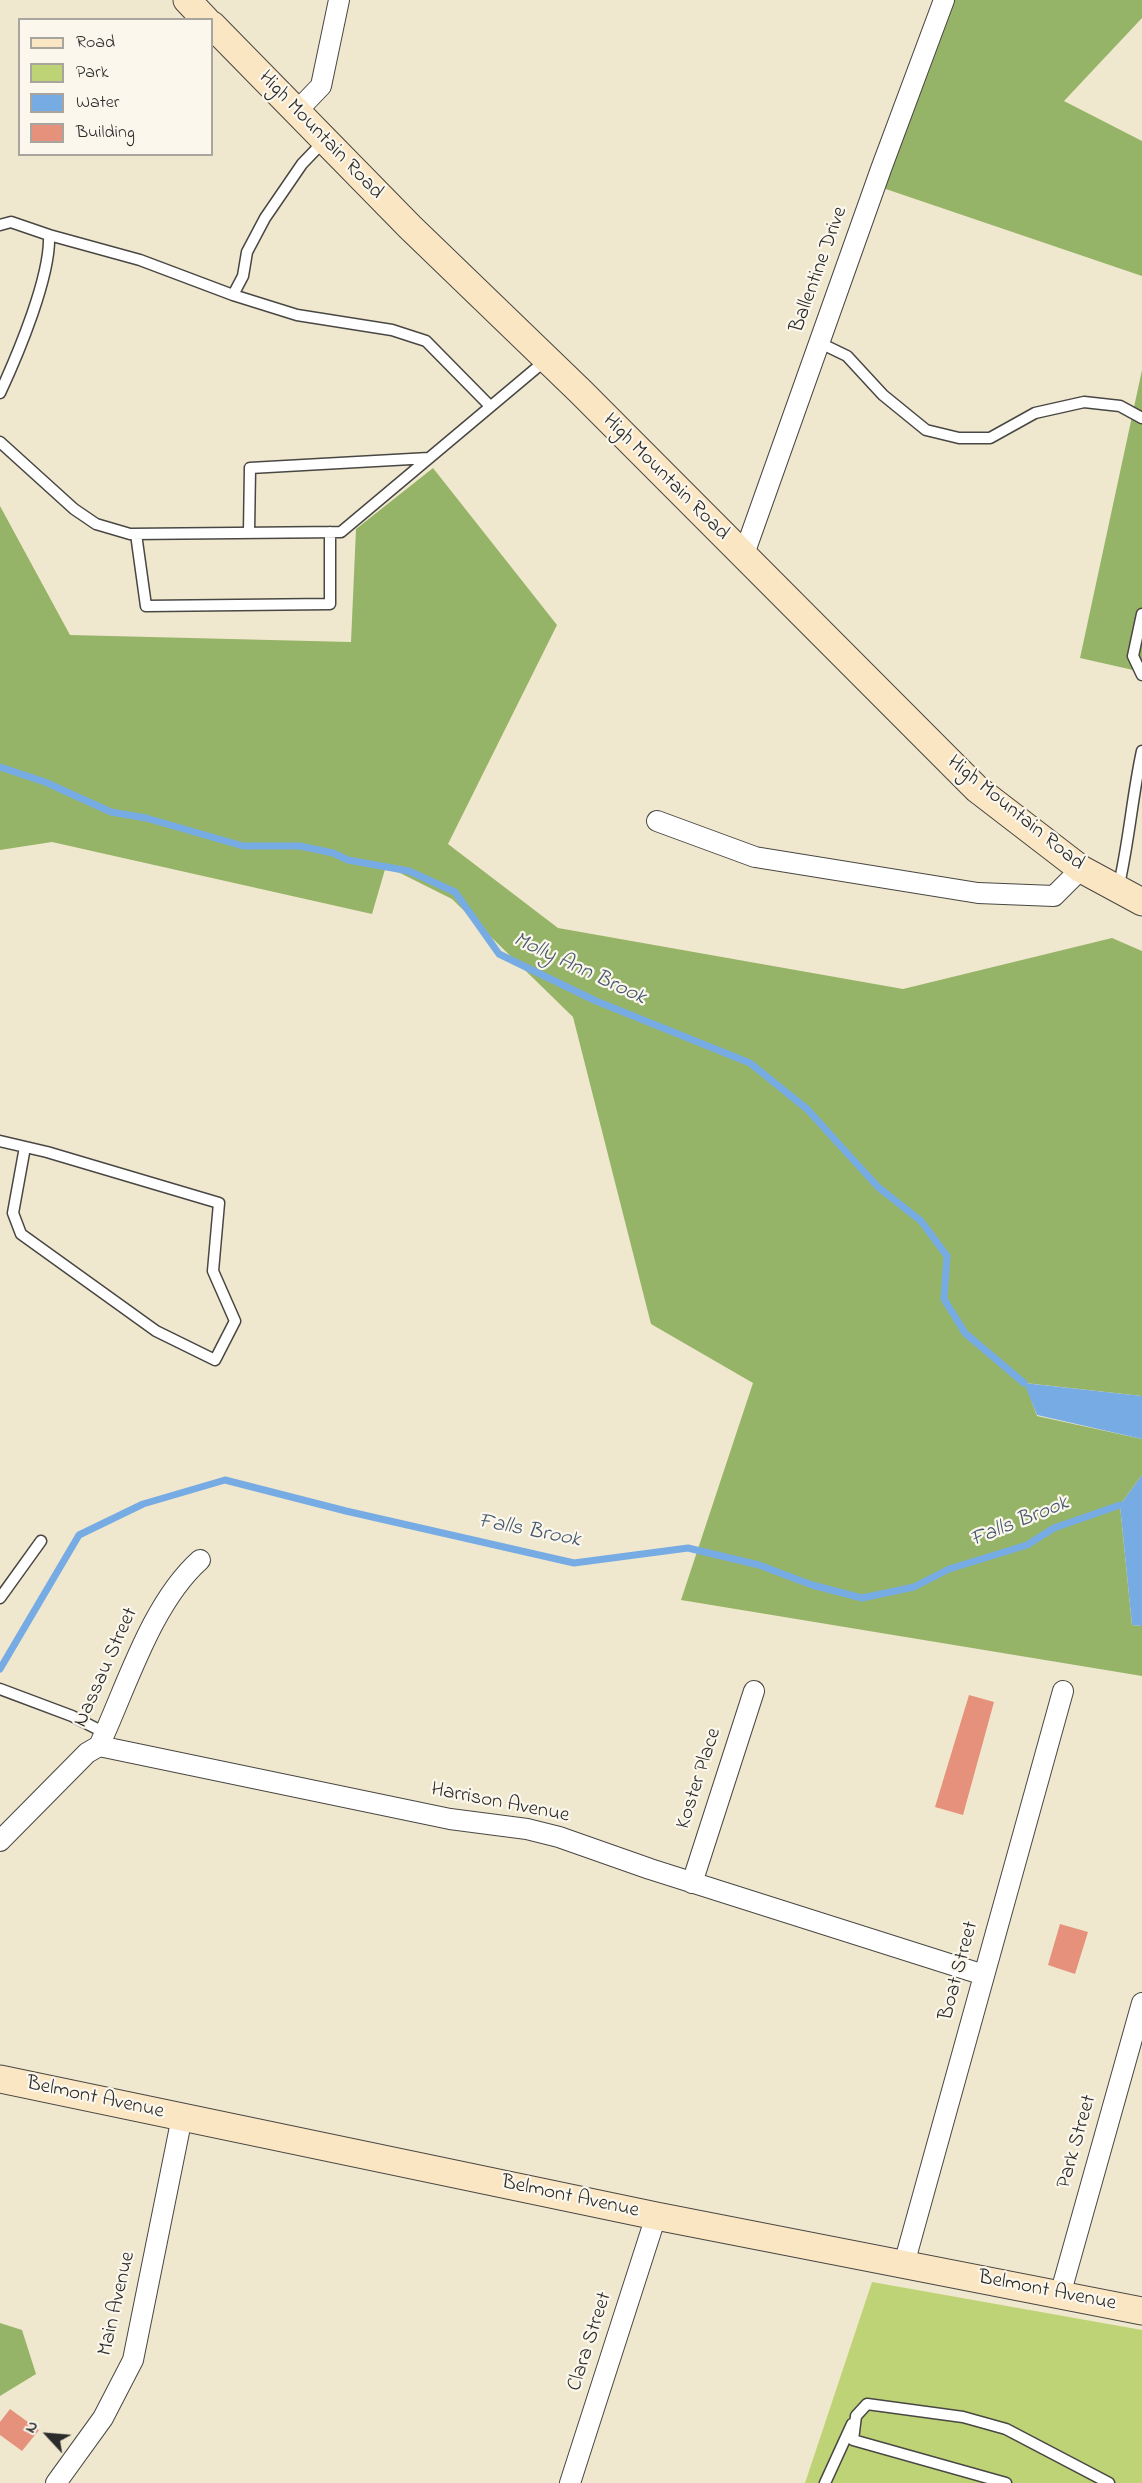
<!DOCTYPE html>
<style>
body{margin:0}
#map{position:relative;width:1142px;height:2483px;overflow:hidden;background:#f0e8ce;font-family:"Indie Flower",sans-serif}
canvas{display:block}
.legend{position:absolute;left:18px;top:18px;width:195px;height:138px;box-sizing:border-box;background:#fbf7ec;border:2px solid #a8a59f;margin:0;padding:8px 10px;list-style:none;font-size:18px;color:#2b2b2b}
.legend li{display:flex;align-items:center;gap:12px;height:30px}
.legend b{width:30px;border:2px solid #a8a59f}
.north{position:absolute;left:18px;top:2405px;width:60px;height:60px;-webkit-text-stroke:4px #fbf7ec;paint-order:stroke;rotate:296deg;font-size:16px;font-weight:700;line-height:24px;text-align:center;color:#2b2b2b}
.north::after{content:'';display:block;margin:auto;width:21px;height:27px;background:#2b2b2b;clip-path:polygon(50% 0,100% 100%,50% 72%,0 100%)}
</style>
<div id="map">
<canvas width="1142" height="2483"></canvas>
<ul class="legend">
<li><b style="height:8px;background:#fbe6c4"></b>Road</li>
<li><b style="height:16px;background:#bed276"></b>Park</li>
<li><b style="height:16px;background:#77abe4"></b>Water</li>
<li><b style="height:16px;background:#e5917b"></b>Building</li>
</ul>
<div class="north">N</div>
</div>
<script>
const g = document.querySelector('canvas').getContext('2d');
g.lineJoin = 'round';
function paint(path, color) {
  g.fillStyle = color;
  g.fill(path, 'evenodd');
}
function trace(path, color, width, dash) {
  g.strokeStyle = color;
  g.lineWidth = width;
  g.lineCap = dash ? 'butt' : 'round';
  g.setLineDash(dash || []);
  g.stroke(path);
}
function drawText(font, color, halo, rows, align = 'center') {
  g.font = font + ' "Indie Flower",sans-serif';
  g.lineWidth = 4.5;
  g.setLineDash([]);
  g.textBaseline = 'middle';
  g.strokeStyle = halo;
  g.fillStyle = color;
  for (const [text, x, y, turn = 0] of rows) {
    g.save();
    g.translate(x, y);
    g.rotate((+turn || 0) * Math.PI / 180);
    g.textAlign = isNaN(turn) ? turn : align;
    if (halo) g.strokeText(text, 0, 0);
    g.fillText(text, 0, 0);
    g.restore();
  }
}
paint(new Path2D(`
 M872,2282L1142,2330V2483H805Z`), '#bed276');
paint(new Path2D(`
 M941,0H1142V18L1064,101L1142,141V276L871,184Z
 M1142,370V672L1080,658Z
 M433,468L557,625L448,844L558,928L903,989L1112,938L1142,951V1396L1025,1383L1037,1416L1142,1439V1475L1120,1505L1132,1625L1142,1626V1676L681,1600L753,1383L651,1324L573,1017L452,899L386,866L372,914L52,842L0,850V506L70,635L351,642L356,529Z
 M0,2323L22,2330L36,2374L0,2396Z`), '#96b467');
paint(new Path2D(`
 M1024,1383L1142,1396V1439L1037,1415Z
 M1142,1475V1626L1132,1625L1120,1505Z`), '#77abe4');
trace(new Path2D(`
 M0,767L45,782L111,812L146,818L243,846H300L333,853L348,860L409,871L455,892L499,954L596,1001L750,1063L807,1109L878,1187L921,1221L947,1256L944,1299L965,1333L1024,1383
 M0,1669L79,1535L143,1504L225,1480L346,1511L574,1563L688,1548L759,1565L812,1585L862,1598L914,1587L949,1569L1027,1545L1054,1528L1120,1505`), '#77abe4', 7);
paint(new Path2D(`
 M969,1695L994,1702L963,1815L935,1807Z
 M1060,1924L1088,1932L1075,1974L1048,1965Z
 M10,2409L39,2430L22,2451L0,2435V2422Z`), '#e5917b');
const lane = new Path2D(`
 M324,141L302,164L265,218L247,252L243,276L233,295L297,315L392,330L426,341L490,406
 M0,225L11,222L49,235C51,276 18,354 0,393
 M49,235L140,260L233,295
 M820,343L847,356L883,395L926,430L959,438H990L1035,413L1084,402L1120,406L1142,418
 M0,442L74,509L96,524L130,534L341,532L546,360
 M249,532L250,468L429,458
 M136,534L146,606L330,604V532
 M1142,614L1133,656L1142,675
 M1118,889C1129,843 1132,797 1142,751
 M0,1141L47,1152L219,1203L213,1271L235,1321L215,1360L156,1331L21,1234L13,1213L25,1147
 M0,1598L41,1541
 M0,1689L72,1716L105,1733
 M825,2483L852,2424
 M1006,2483L853,2440L856,2416L867,2404L963,2417L1006,2429L1109,2483`);
const street = new Path2D(`
 M297,111L321,86L339,0
 M743,557L881,169L944,0
 M657,821L755,857L978,893L1054,896L1081,869
 M99,1746L450,1819L527,1829L559,1837L650,1869L984,1975
 M0,1841L87,1753L99,1746C127,1686 151,1604 200,1560
 M692,1883L754,1691
 M904,2264L1063,1691
 M1060,2295L1142,2003
 M56,2483L103,2418L133,2360L182,2117
 M570,2483L656,2216`);
const secondary = new Path2D(`
 M187,0L206,20
 M212,25L410,227L581,392L977,789L1081,869L1142,902
 M0,2079L656,2216L1142,2311`);
trace(lane, '#494743', 13);
trace(street, '#494743', 22);
trace(secondary, '#494743', 29);
trace(lane, '#fff', 10);
trace(street, '#fff', 20);
trace(secondary, '#fbe6c4', 27);
drawText('21px', '#2b2b2b', '#fbf7ec', [
 ["High Mountain Road",320,136,46],
 ["Ballentine Drive",820,270,-70],
 ["High Mountain Road",665,478,45],
 ["High Mountain Road",1015,814,39],
 ["Nassau Street",107,1668,-66],
 ["Koster Place",700,1779,-72],
 ["Harrison Avenue",500,1804,11],
 ["Boat Street",960,1971,-75],
 ["Belmont Avenue",95,2099,12],
 ["Park Street",1078,2142,-74],
 ["Belmont Avenue",570,2198,12],
 ["Belmont Avenue",1047,2292,11],
 ["Main Avenue",118,2304,-77],
 ["Clara Street",591,2342,-72]
]);
drawText('italic 22px', '#46586c', '#fbf7ec', [
 ["Molly Ann Brook",579,970,25],
 ["Falls Brook",1020,1523,-22],
 ["Falls Brook",529,1532,11]
]);
</script>
